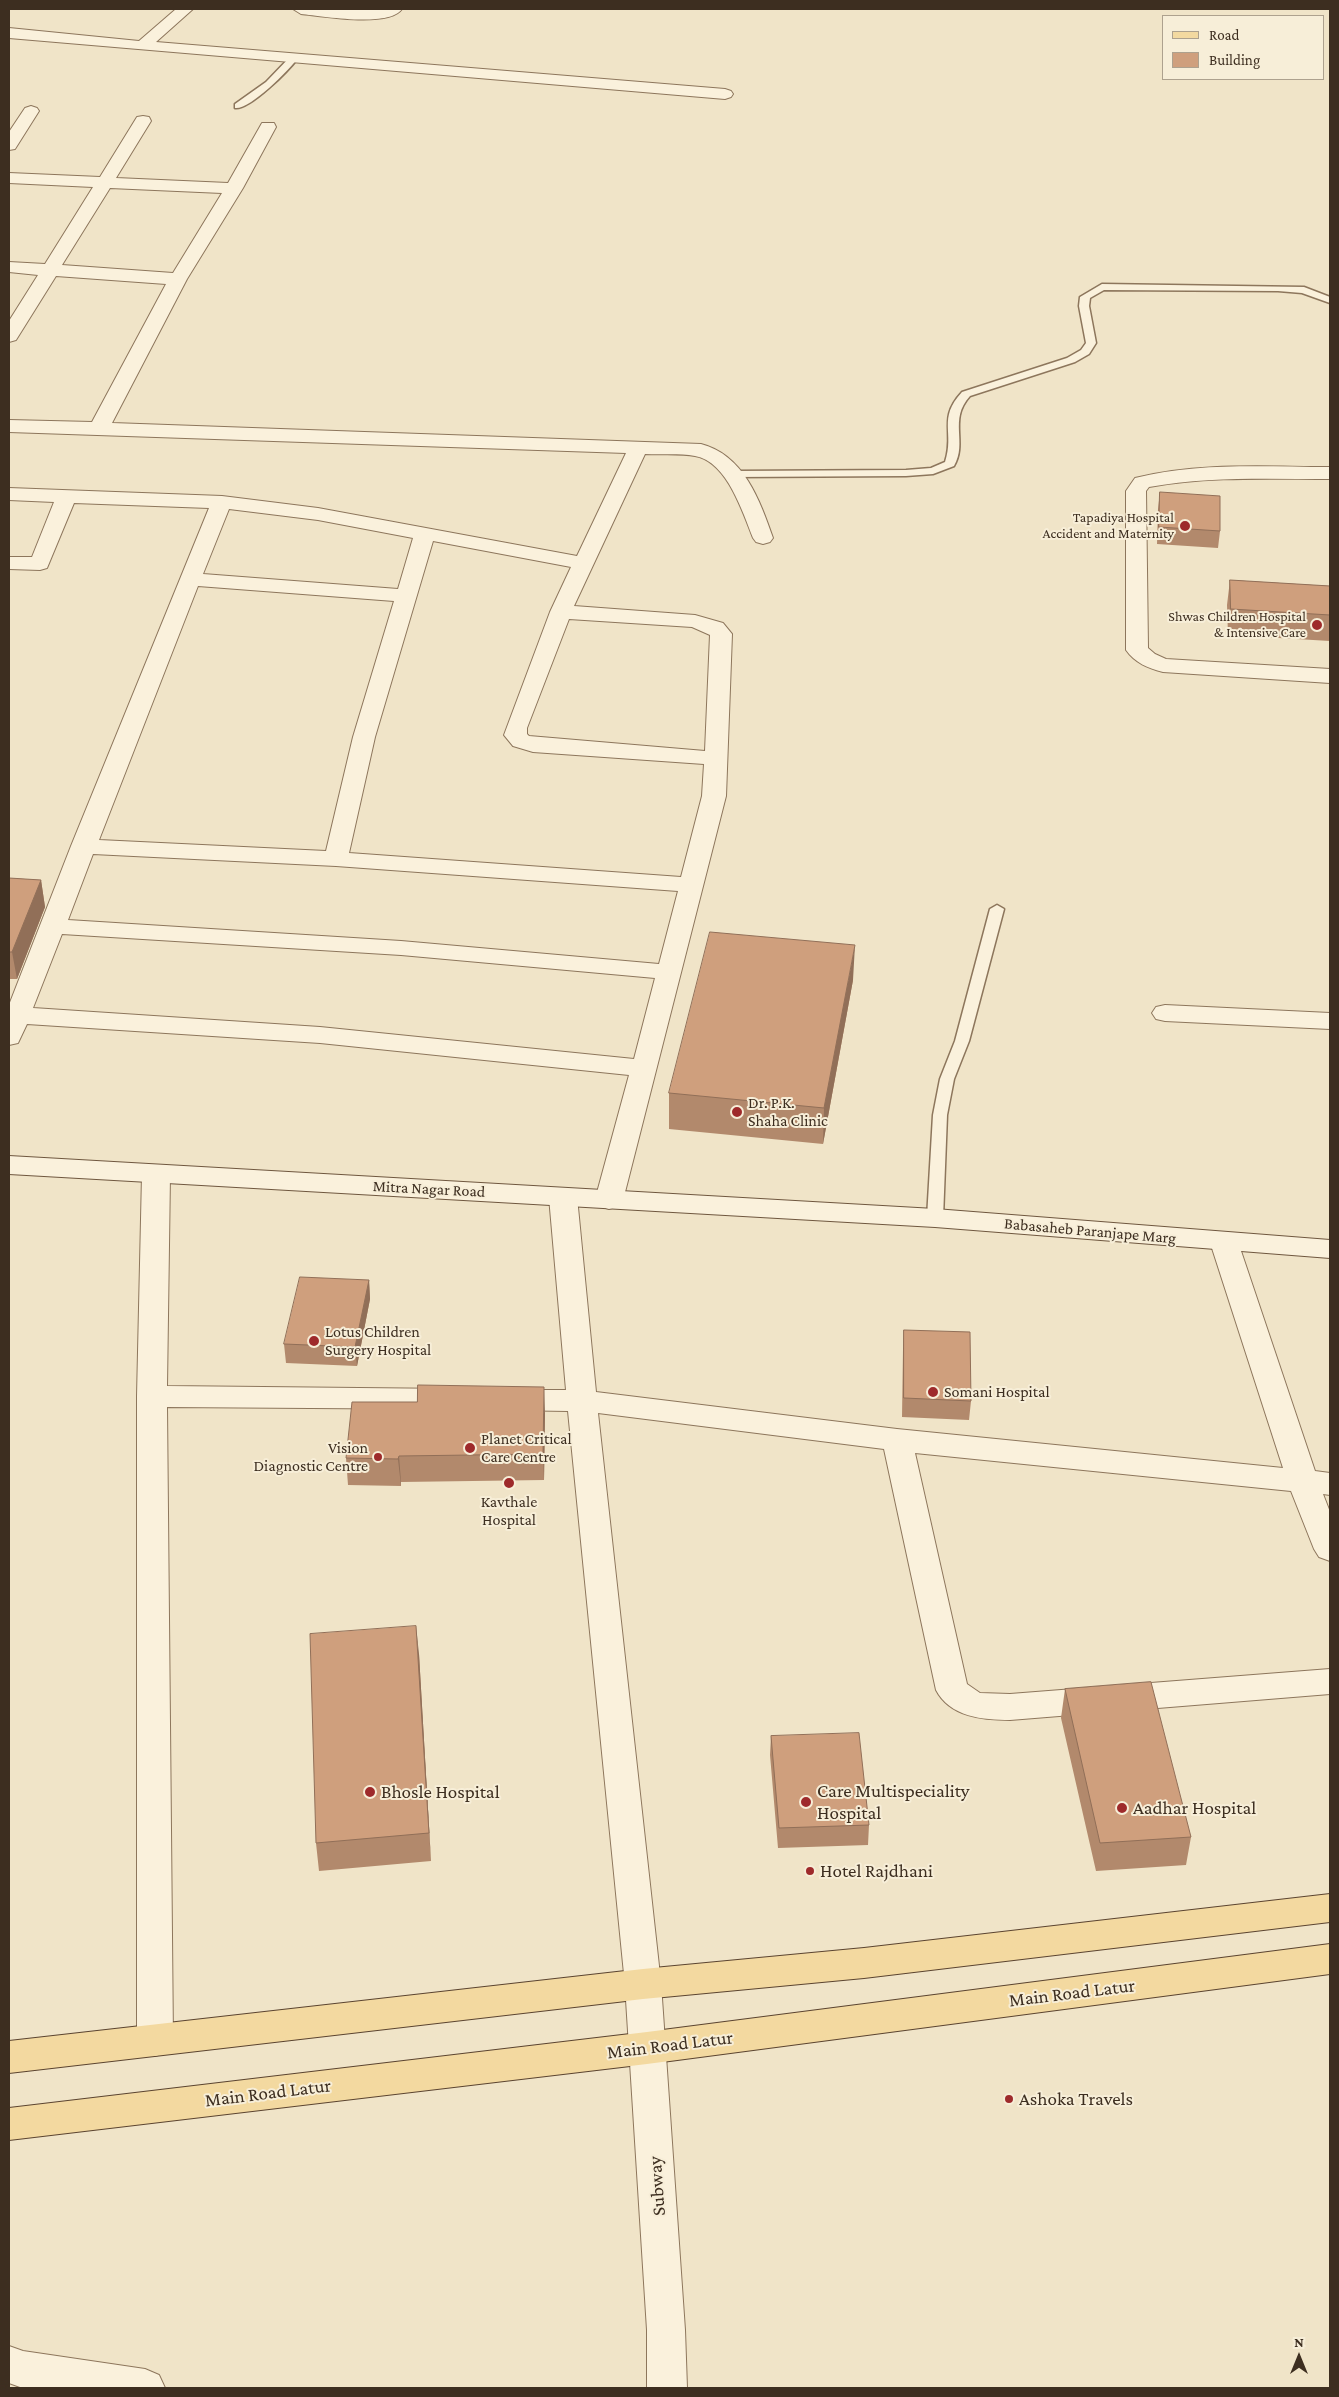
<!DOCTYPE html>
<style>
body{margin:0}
#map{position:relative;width:1339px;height:2397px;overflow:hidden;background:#f0e4c8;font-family:"Crimson Pro",serif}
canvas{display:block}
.frame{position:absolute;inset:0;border:10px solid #3d2e20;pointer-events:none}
.legend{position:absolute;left:1162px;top:15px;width:162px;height:65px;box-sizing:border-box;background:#f7eed8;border:1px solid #ada18e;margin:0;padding:6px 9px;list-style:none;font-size:15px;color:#3d2e20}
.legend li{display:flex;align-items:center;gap:10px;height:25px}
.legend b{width:25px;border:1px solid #ada18e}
.north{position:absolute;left:1274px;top:2332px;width:50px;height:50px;-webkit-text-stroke:4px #f7eed8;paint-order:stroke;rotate:0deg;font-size:14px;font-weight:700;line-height:20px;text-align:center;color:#3d2e20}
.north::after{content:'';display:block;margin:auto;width:18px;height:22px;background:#3d2e20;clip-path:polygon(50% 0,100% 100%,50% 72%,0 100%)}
</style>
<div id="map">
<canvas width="1339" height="2397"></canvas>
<div class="frame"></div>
<ul class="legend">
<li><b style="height:6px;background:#f3d9a0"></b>Road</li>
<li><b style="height:14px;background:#cf9f7d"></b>Building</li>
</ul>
<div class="north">N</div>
</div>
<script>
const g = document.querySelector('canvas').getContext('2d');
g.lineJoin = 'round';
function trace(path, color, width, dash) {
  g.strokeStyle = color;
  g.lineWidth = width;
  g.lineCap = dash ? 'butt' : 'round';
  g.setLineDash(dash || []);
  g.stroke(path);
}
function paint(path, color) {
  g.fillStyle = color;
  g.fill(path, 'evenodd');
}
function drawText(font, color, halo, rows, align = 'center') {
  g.font = font + ' "Crimson Pro",serif';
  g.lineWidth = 4;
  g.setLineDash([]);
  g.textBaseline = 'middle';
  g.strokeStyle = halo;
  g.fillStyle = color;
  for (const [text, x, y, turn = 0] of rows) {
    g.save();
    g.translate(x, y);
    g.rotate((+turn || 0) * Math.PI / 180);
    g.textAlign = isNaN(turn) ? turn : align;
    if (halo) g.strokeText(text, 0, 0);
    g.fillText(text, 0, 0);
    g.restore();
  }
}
const lane = new Path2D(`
 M291,56L298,58C289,70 250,110 235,108V104L266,82Z
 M1102,284L1304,287L1330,297V303L1302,293L1278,291L1104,290L1090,298L1089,306L1096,343L1089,354L1075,362L970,396C948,420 968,442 954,466L933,474L906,476L734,477L729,474L734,471L906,470L931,468L945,462C955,432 937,419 962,392L1067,358L1081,350L1086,343L1079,306L1080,297Z
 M997,905L1004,909L969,1041L954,1079L947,1115L943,1218L940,1222H930L927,1218L933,1115L940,1079L955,1041L990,909Z`);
const street = new Path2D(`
 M176,9H193L156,42L725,89L731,91L733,94L731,97L725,99L9,38V28L139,41Z
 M293,9H402C389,28 321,16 301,14Z
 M31,106L37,108L39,111L15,149L9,150V132L25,108Z
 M143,116L149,117L151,121L116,178L228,183L262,123H274L276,127L243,188L187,279L112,423L701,444C744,455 760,501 773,538L770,542L763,544L756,542L753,538C743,513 727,461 695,456C679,453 662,455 645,454L574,606L695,615L723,623L732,634L726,796L623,1200L619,1206L609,1209L599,1206L595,1200L629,1075L320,1043L27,1024L18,1043L9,1045V1005L71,846L209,508L74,503L47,568L40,570L9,569V557H32L54,502L9,500V488L222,496L318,508L577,556L626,453L9,432V420L92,422L166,284L56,276L16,340L9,342V321L38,275L9,272V262L45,264L93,187L9,183V173L100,177L137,117ZM110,188L222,193L173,273L62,265ZM229,509L318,520L413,538L398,589L203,574ZM433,541L571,567L550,612L504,735L513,746L533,752L704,764L702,796L681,877L349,853L375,737ZM198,586L394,601L353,737L326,851L99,840ZM569,619L692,627L710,635L705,751L529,736L527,734V728ZM93,854L336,866L678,891L659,964L401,941L68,920ZM62,934L401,955L655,978L634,1059L320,1027L33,1008Z
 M1330,467V479C1270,479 1209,476 1149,487L1146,491L1148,648L1155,654L1166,659L1330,669V683L1163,672C1148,668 1135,663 1126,650V491L1135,478C1198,462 1265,467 1330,467Z
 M1165,1005L1330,1013V1029L1165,1021L1156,1019L1152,1013L1156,1007Z
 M156,1166L166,1169L170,1175L167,1386L455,1389L465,1392L470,1399L465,1406L455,1409L167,1407L173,2041L168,2052L155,2056L142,2052L137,2041V1396L142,1175L146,1169Z
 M563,1188L573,1191L577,1197L596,1392L897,1429L1283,1468L1210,1242L1214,1235L1224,1233L1234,1235L1238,1242L1315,1471L1330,1473V1495L1323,1494L1330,1512V1561L1319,1557L1314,1549L1291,1491L915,1453L967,1684L980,1693L1010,1694L1330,1669V1694L1010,1720C983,1720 950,1717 936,1690L884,1449L598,1413L661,1984L685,2330L687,2388H647V2330L625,1984L568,1411L506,1410L496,1407L491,1400L496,1393L506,1390H566L549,1197L553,1191Z
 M9,2346L23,2351L145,2369L159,2375L165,2388L20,2387L9,2383Z`);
const secondary = new Path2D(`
 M9,1156L935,1209L1330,1240V1258L935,1227L9,1174Z`);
const primary = new Path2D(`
 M1330,1894V1922L864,1978L643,1999L9,2073V2041L643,1969L864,1948Z
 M1330,1944V1974L647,2064L9,2140V2108L647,2032Z`);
trace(lane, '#8d765c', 3);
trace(street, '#8d765c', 2);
trace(secondary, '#6f573f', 2);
trace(primary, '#5b4430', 2);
paint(lane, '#faf1dc');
paint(street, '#faf1dc');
paint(secondary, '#faf1dc');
paint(primary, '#f3d9a0');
paint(new Path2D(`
 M1160,492L1220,531L1218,548L1157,544L1158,509Z
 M1230,580L1330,586V641L1228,635L1227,605Z
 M9,878L41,880L45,907L17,979H9Z
 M853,980L823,1144L669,1129V1093Z
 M369,1280L370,1299L357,1366L286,1363L284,1344Z
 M904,1330L971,1401L969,1420L902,1417L903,1349Z
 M545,1413L544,1480L401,1482V1486L348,1485L346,1458Z
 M419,1654L431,1861L319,1871L316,1843Z
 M1065,1689L1191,1837L1186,1865L1096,1871L1061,1718Z
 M771,1736L869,1825L868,1845L778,1848L770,1755Z`), '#b2896c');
paint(new Path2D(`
 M41,880L45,907L17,979L12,952Z
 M855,945L853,980L823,1144L824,1108Z
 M369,1280L370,1299L357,1366L355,1347Z
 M544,1387L545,1413L544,1480L543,1454Z
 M399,1456L401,1482V1486L398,1459Z
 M416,1626L419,1654L431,1861L429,1833Z`), '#916f58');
const building = new Path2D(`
 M1160,492L1220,496V531L1159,527Z
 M1230,580L1330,586V615L1231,609Z
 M9,878L41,880L12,952H9Z
 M710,932L855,945L824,1108L669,1093Z
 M300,1277L369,1280L355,1347L284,1344Z
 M904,1330L970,1332L971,1401L904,1398Z
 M418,1385L544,1387L543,1454L399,1456L398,1459L346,1458L352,1402H417Z
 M416,1626L429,1833L316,1843L310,1634Z
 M1151,1682L1191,1837L1100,1843L1065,1689Z
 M859,1733L869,1825L779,1828L771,1736Z`);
paint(building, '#cf9f7d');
trace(building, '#916f58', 1);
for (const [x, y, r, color] of [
 [1185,526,6,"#9e2a2b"],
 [1317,625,6,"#9e2a2b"],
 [737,1112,6,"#9e2a2b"],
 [314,1341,6,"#9e2a2b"],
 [933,1392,6,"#9e2a2b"],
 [470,1448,6,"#9e2a2b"],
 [378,1457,5,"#9e2a2b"],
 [509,1483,6,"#9e2a2b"],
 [370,1792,6,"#9e2a2b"],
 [806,1802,6,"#9e2a2b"],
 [1122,1808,6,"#9e2a2b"],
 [810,1871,5,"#9e2a2b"],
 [1009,2099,5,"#9e2a2b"]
]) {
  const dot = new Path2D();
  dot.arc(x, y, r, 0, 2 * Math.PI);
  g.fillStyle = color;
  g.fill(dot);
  trace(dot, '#f7eed8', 2);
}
drawText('14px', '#3d2e20', '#f7eed8', [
 ["Tapadiya Hospital",1174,518],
 ["Accident and Maternity",1174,534],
 ["Shwas Children Hospital",1306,617],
 ["& Intensive Care",1306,633]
], 'right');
drawText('16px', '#3d2e20', '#f7eed8', [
 ["Dr. P.K.",748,1103],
 ["Shaha Clinic",748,1121],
 ["Lotus Children",325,1332],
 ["Surgery Hospital",325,1350],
 ["Somani Hospital",944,1392],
 ["Planet Critical",481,1439],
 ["Care Centre",481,1457],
 ["Vision",368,1448,"right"],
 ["Diagnostic Centre",368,1466,"right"],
 ["Kavthale",509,1502,"center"],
 ["Hospital",509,1520,"center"]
], 'left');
drawText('16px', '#3d2e20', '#f7eed8', [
 ["Mitra Nagar Road",429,1189,3],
 ["Babasaheb Paranjape Marg",1090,1231,5]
]);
drawText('19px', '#3d2e20', '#f7eed8', [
 ["Care Multispeciality",817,1791],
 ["Hospital",817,1813],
 ["Bhosle Hospital",381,1792],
 ["Aadhar Hospital",1133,1808],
 ["Hotel Rajdhani",820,1871],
 ["Ashoka Travels",1019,2099]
], 'left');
drawText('19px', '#3d2e20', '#f7eed8', [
 ["Main Road Latur",1072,1993,-7],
 ["Main Road Latur",670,2045,-7],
 ["Main Road Latur",268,2093,-7],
 ["Subway",657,2186,-94]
]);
</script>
